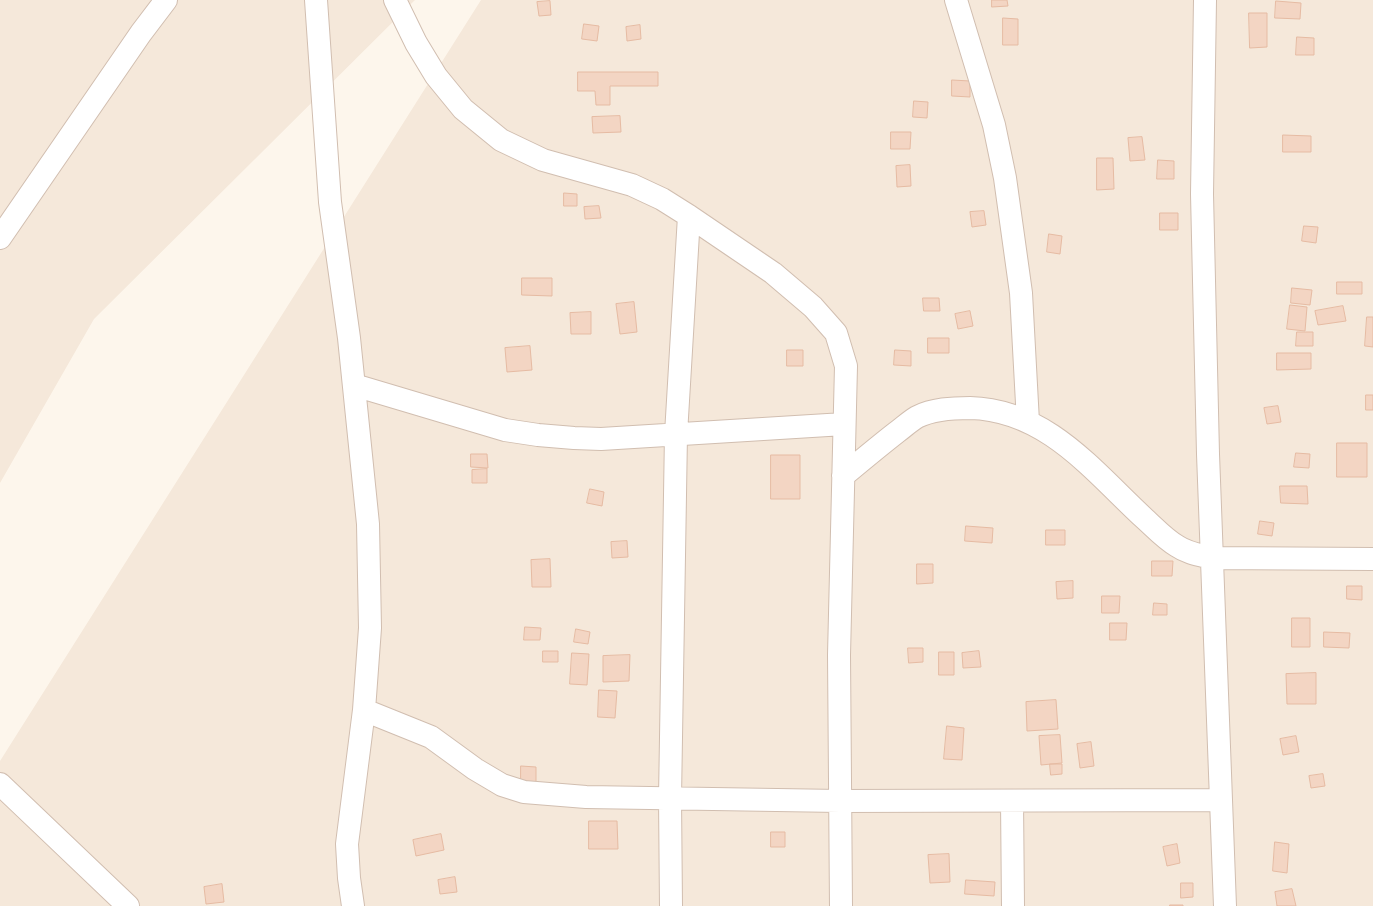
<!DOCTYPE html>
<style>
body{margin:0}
canvas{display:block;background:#fdf6ec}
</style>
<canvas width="1373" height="906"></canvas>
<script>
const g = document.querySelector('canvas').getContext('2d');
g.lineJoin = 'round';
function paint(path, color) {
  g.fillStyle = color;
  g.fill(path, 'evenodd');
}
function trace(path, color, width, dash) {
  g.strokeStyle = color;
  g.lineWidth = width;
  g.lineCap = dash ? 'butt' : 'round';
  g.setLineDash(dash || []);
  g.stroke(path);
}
paint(new Path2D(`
 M0,0H415L94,319L0,483Z
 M481,0H1373V906H0V761Z`), '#f5e8da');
const building = new Path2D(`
 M992,0H1007L1008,6L992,7Z
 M550,1L551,15L539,16L537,2Z
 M1276,1L1301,3L1300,19L1275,18Z
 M1249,13H1267V47L1250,48Z
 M1003,18L1018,19V45H1003Z
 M584,24L599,26L597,41L582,39Z
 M640,25L641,39L627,41L626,27Z
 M1297,37L1314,38V55H1296Z
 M578,72H658V86H610V105H596L595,91H578Z
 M952,80L970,81V97L952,96Z
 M914,101L928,102L927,118L913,117Z
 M620,116L621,132L593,133L592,117Z
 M891,132H911L910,149H891Z
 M1283,135L1311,136V152H1283Z
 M1142,137L1145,160L1130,161L1128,138Z
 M1097,158H1113L1114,189L1097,190Z
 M1158,160L1174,161V179H1157Z
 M910,165L911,186L897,187L896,166Z
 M564,193L577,194V206H564Z
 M599,206L601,218L585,219L584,207Z
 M984,211L986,225L972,227L970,212Z
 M1160,213H1178V230H1160Z
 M1304,226L1318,227L1316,243L1302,241Z
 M1049,234L1062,236L1060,254L1047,252Z
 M522,278H552V296L522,295Z
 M1337,282H1362V294H1337Z
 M1292,288L1312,290L1310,305L1291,303Z
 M923,298H939L940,311H924Z
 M634,302L637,332L620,334L616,304Z
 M1290,305L1307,307L1305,331L1287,329Z
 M1343,306L1346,321L1318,325L1315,311Z
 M970,311L973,326L958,329L955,314Z
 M591,312V334H571L570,313Z
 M1367,317H1373V347L1365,346Z
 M1297,332H1313V346H1296Z
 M928,338H949V353H928Z
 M530,346L532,370L507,372L505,348Z
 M787,350H803V366H787Z
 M895,350L911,351V366L894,365Z
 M1277,353H1311V369L1277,370Z
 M1366,395H1373V410H1366Z
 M1278,406L1281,422L1267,424L1264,408Z
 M1337,443H1367V477H1337Z
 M1296,453L1310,454L1309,468L1294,467Z
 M471,454H487L488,468L471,467Z
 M771,455H800V499H771Z
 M487,469V483H472V470Z
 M1280,486H1307L1308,504L1281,503Z
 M590,489L604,492L602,506L587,503Z
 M1260,521L1274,523L1272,536L1258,534Z
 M966,526L993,528L992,543L965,541Z
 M1046,530H1065V545H1046Z
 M627,541L628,557L612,558L611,542Z
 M550,559L551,587H532L531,560Z
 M1152,561H1173L1172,576H1152Z
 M917,564H933V583L917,584Z
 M1073,581V598L1057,599L1056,582Z
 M1347,586H1362V600L1347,599Z
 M1102,596H1120L1119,613H1102Z
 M1154,603L1167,604V615H1153Z
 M1292,618H1310V647H1292Z
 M1110,623H1127L1126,640H1110Z
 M525,627L541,628L540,640H524Z
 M576,629L590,632L588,644L574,642Z
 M1324,632L1350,633L1349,648L1324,647Z
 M908,648H923V662L909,663Z
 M543,651H558V662H543Z
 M979,651L981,667L963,668L962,653Z
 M939,652H954V675H939Z
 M572,653L589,654L587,685L570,684Z
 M630,655L629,681L603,682V656Z
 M1316,673V704H1287L1286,674Z
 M599,690L617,691L615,718L598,717Z
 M1056,700L1058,729L1027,731L1026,702Z
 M947,726L964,728L962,760L944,759Z
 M1060,735L1062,763L1041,765L1039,736Z
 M1296,736L1299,752L1283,755L1280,739Z
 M1091,742L1094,766L1080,768L1077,744Z
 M1050,764H1062V774L1051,775Z
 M521,766L536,767V782H521Z
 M1323,774L1325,786L1311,788L1309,776Z
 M589,821H617L618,849H589Z
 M771,832H785V847H771Z
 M441,834L444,850L416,856L413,840Z
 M1275,842L1289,844L1287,873L1273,871Z
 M1177,844L1180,863L1167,866L1163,847Z
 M949,854L950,882L930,883L928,855Z
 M455,877L457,892L440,894L438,880Z
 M966,880L995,882L994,896L965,894Z
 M1181,883H1193V897L1181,898Z
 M222,884L224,902L206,904L204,887Z
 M1292,889L1296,906H1277L1275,892Z
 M1170,905H1183V906H1170Z`);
paint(building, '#f3d5c3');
trace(building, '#e6bba3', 1);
const minor = new Path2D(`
 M316,0L330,202L349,338L368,524L370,628L364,710L347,844L349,878L353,906
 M395,0L416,43L436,76L463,109L501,140L543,160L632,185L662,199L689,216L773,273L813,307L836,333L846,366L839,655L841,906
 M956,0L994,125L1005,178L1021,293L1028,422
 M1205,0L1202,194L1208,454L1225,906
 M0,238L141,33L166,0
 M354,385L505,430L538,435L574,438L601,439L844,424
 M843,476C861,461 879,446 897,432C904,427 910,421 917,417C933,409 952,408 970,408C1047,410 1093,471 1145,519C1155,528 1165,539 1177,546C1187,553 1200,555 1212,558L1373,559
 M364,710L431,737L475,769L502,785L524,792L586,797L840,801L1221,800
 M0,784L128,906
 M1012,801L1013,906
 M671,906L670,798L676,434L689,216`);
trace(minor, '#d1beb0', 24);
trace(minor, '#fff', 22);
</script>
